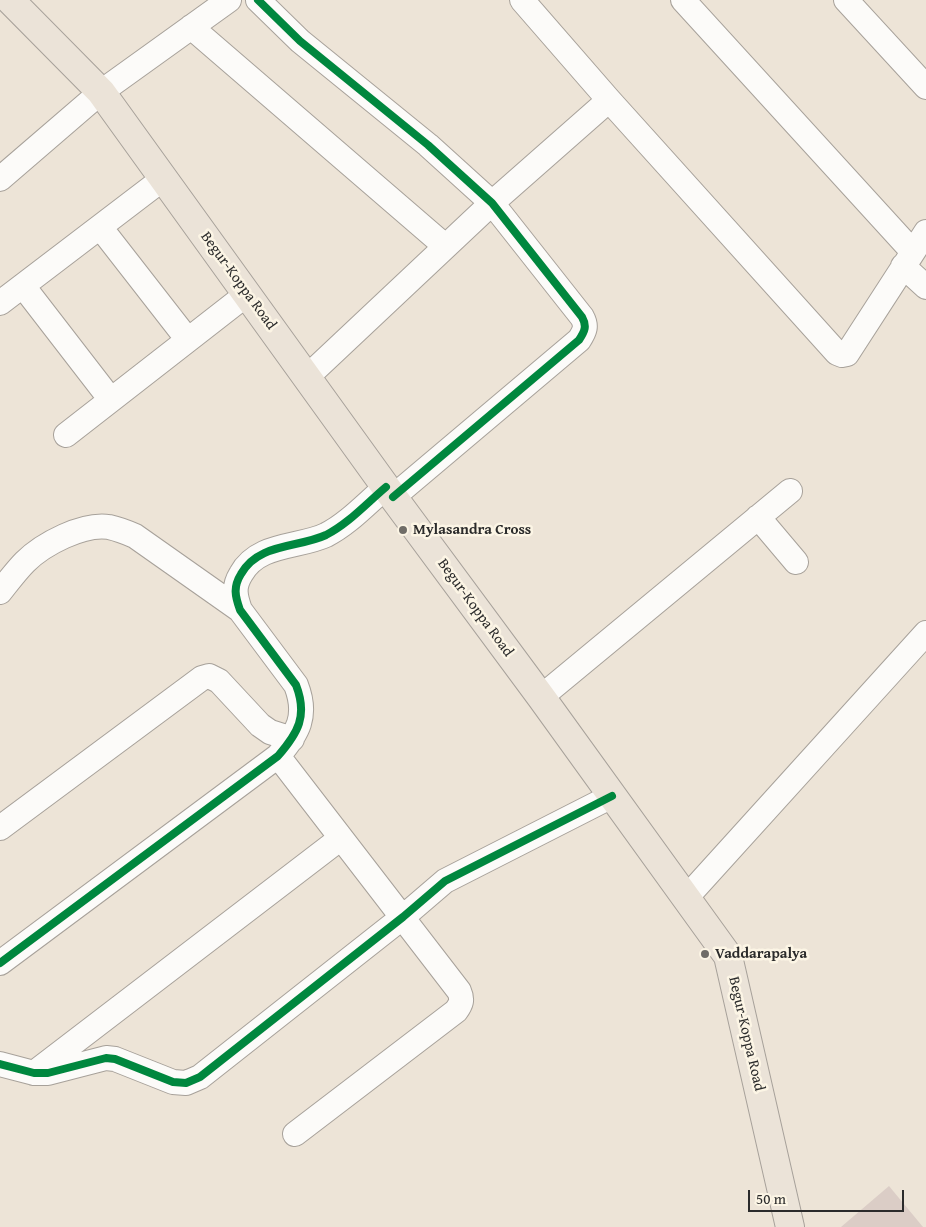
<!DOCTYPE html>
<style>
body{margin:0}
#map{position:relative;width:926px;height:1227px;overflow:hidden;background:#ede4d7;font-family:"Gentium Book Plus",serif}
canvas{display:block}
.scale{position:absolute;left:748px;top:1190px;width:156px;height:22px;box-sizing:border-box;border:2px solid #2b2b2b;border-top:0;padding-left:6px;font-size:15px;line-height:18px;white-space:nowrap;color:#2b2b2b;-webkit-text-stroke:4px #fcf5e5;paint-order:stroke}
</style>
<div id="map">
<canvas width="926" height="1227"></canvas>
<div class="scale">50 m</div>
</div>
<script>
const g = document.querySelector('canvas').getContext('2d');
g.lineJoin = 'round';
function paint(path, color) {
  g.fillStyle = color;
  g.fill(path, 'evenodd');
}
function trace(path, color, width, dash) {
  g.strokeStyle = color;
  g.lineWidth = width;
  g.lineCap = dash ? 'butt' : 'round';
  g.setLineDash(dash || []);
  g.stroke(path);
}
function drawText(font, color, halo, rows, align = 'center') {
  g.font = font + ' "Gentium Book Plus",serif';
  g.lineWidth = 5;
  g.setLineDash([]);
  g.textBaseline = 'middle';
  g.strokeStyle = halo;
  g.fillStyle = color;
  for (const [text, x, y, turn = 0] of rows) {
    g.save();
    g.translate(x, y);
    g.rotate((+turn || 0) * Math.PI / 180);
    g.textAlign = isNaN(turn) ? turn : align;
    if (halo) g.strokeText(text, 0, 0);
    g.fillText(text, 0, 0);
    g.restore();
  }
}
paint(new Path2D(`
 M889,1186L923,1227H841Z`), '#dbcdc6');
const minor = new Path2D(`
 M258,0L300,41L428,145L492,203L582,317C587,326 585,331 579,340L393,497
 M522,0L609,100L837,353L842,355L847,354L926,232
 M683,0L913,252
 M846,0L926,87
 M191,27L445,246
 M0,179L101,92L229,0
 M100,227L188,340
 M903,266L926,287
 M23,286L111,400
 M0,303L164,178
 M307,377L492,203L609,100
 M66,435L247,294
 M758,517L796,562
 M0,592C8,582 16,571 25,562C43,544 83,523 109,527C118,529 126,532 135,536L240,610
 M541,697L790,491
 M278,756L459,991C463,1000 461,1004 456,1011L295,1134
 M0,828L202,678L209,676L219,681L260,725L270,732L292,739
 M686,898L926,633
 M0,963L278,756C298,733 308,716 296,685L240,610C235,596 233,587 241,574C258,543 298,548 326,535C348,524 367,503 386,487
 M0,1064L34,1073H48L106,1058L115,1059L173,1082L186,1083L200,1077L403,917L445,881L612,796
 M34,1073L341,838`);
const major = new Path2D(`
 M10,0L101,92L393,497L541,697L728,956L790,1227`);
trace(minor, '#a7a19a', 26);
trace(major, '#a7a19a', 30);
trace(minor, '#fcfbf9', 24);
trace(major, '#ebe3d8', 28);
trace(new Path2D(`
 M258,0L300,41L428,145L492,203L582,317C587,326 585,331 579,340L393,497
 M0,963L278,756C298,733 308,716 296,685L240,610C235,596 233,587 241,574C258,543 298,548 326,535C348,524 367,503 386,487
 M0,1064L34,1073H48L106,1058L115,1059L173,1082L186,1083L200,1077L403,917L445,881L612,796`), '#00873e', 8);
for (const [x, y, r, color] of [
 [403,530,5,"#6f6c67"],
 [705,954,5,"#6f6c67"]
]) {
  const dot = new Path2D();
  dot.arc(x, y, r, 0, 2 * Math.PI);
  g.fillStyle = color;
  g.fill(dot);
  trace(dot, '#fcf5e5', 2);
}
drawText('15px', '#2b2b2b', '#fcf5e5', [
 ["Begur-Koppa Road",238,281,54],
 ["Begur-Koppa Road",475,608,54],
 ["Begur-Koppa Road",746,1034,77]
]);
drawText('bold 15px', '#2b2b2b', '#fcf5e5', [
 ["Mylasandra Cross",413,530],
 ["Vaddarapalya",715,954]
], 'left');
</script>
